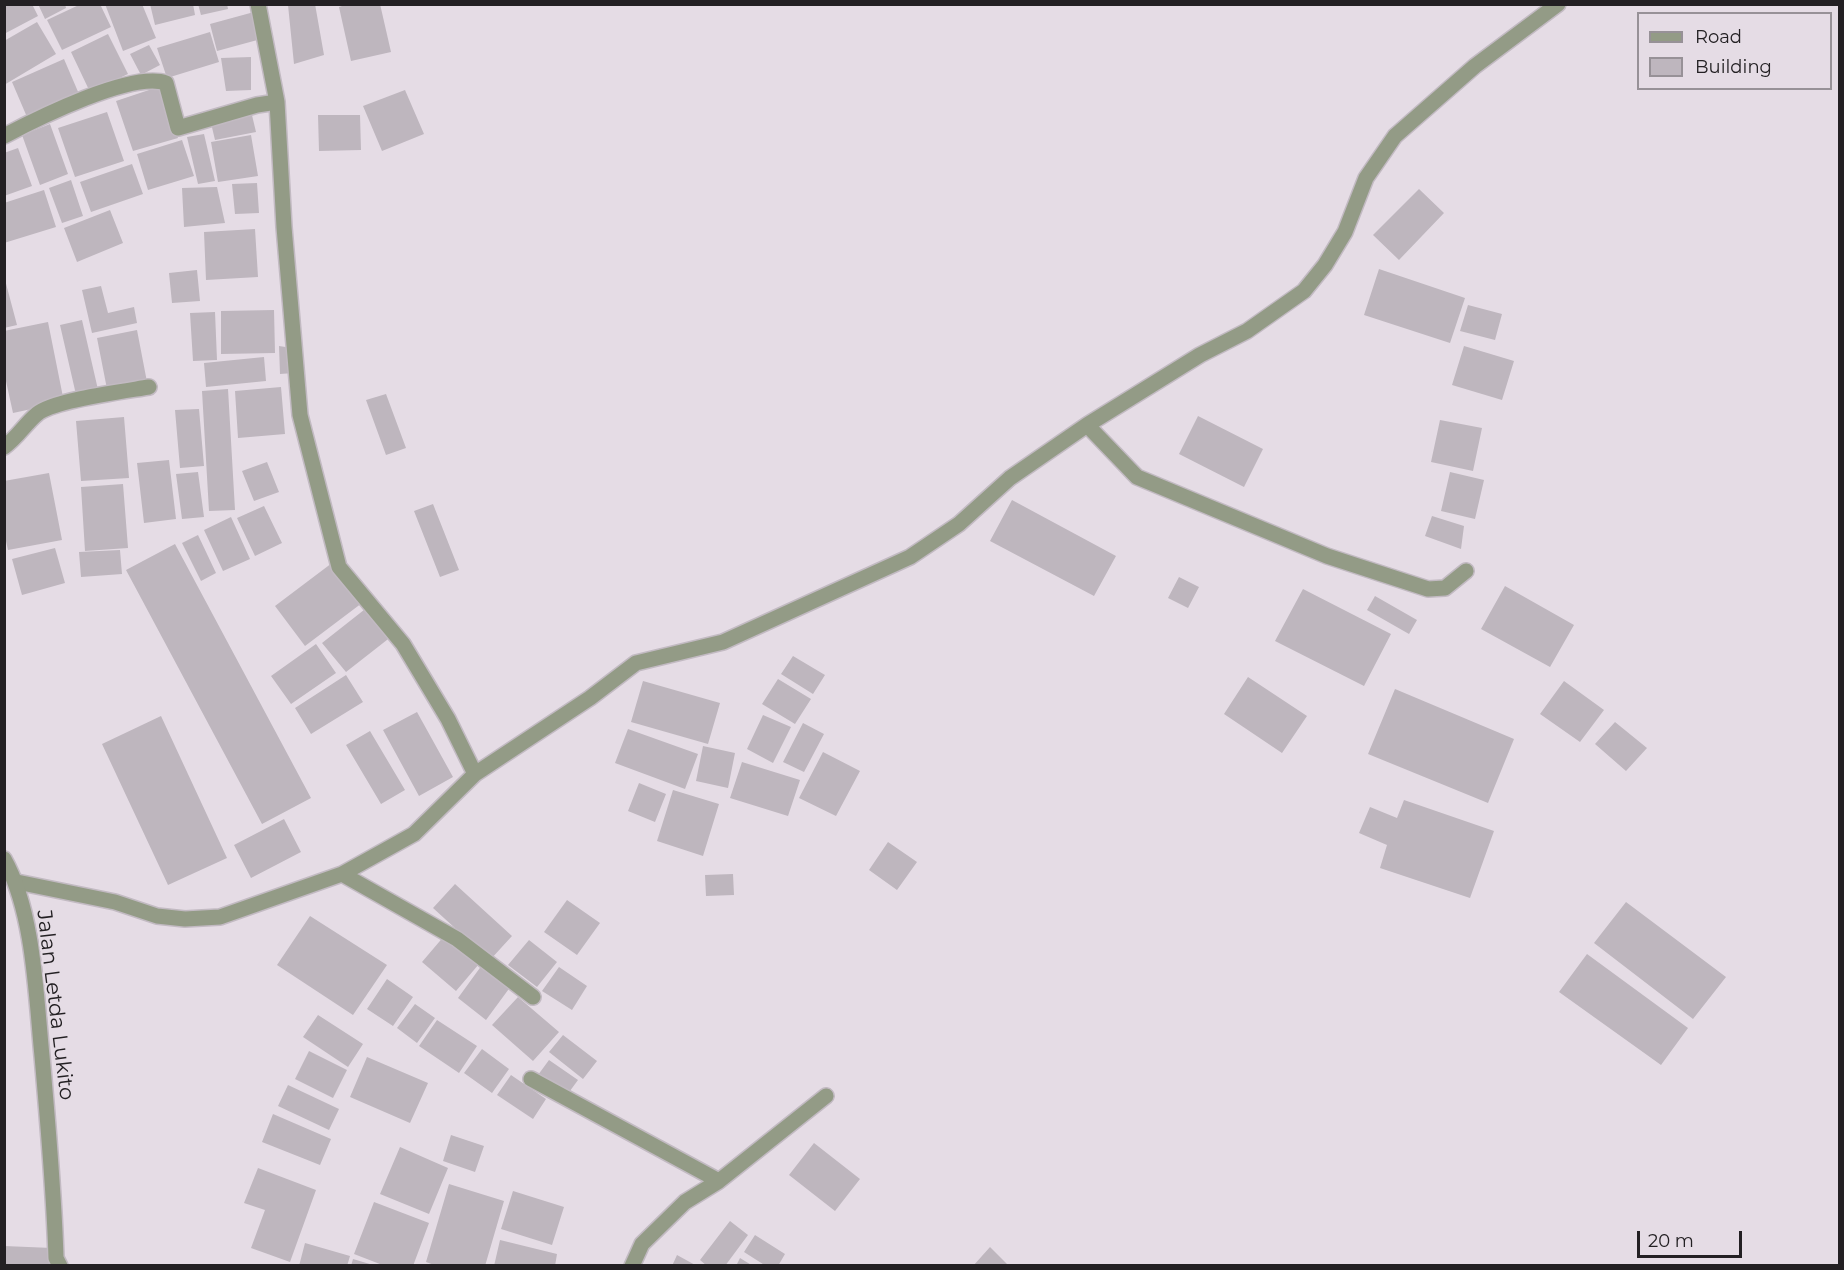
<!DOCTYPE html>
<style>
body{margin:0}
#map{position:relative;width:1844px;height:1270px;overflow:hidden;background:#e5dce5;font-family:Montserrat,sans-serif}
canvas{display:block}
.frame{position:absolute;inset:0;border:6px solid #232023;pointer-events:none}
.legend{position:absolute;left:1637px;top:12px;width:195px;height:78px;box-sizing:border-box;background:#e5dce5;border:2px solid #979197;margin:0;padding:8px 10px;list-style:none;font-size:18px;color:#232023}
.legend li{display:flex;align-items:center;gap:12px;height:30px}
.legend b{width:30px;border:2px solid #979197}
.scale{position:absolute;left:1637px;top:1231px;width:105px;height:27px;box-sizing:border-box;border:3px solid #232023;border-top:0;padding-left:8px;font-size:18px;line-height:21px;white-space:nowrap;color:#232023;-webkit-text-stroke:4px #e5dce5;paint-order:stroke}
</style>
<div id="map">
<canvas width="1844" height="1270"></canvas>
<div class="frame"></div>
<ul class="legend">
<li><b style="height:8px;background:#939b86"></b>Road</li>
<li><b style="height:16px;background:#beb6be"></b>Building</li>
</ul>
<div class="scale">20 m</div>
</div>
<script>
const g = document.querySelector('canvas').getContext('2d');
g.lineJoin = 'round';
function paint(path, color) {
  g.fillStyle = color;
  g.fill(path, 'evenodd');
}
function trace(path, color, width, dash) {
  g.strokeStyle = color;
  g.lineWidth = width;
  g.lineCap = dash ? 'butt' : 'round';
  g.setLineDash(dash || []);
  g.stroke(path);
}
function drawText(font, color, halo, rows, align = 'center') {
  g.font = font + ' Montserrat,sans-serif';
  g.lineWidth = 4.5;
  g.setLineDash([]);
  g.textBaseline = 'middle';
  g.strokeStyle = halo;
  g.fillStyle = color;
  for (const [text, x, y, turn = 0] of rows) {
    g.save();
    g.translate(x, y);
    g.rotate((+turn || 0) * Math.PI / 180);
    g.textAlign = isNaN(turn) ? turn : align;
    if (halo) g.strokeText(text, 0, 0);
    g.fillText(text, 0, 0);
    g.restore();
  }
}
paint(new Path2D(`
 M4,4H32L38,16L4,34Z
 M38,4H65L66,8L45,19Z
 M81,4H100L111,27L62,50L47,20Z
 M105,4H142L156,38L123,51Z
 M150,4H193L195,15L155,25Z
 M198,4H227L228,9L201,15Z
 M315,4L324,55L294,64L288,5Z
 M348,4H380L391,52L351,61L339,7Z
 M254,12L261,39L217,51L210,24Z
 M37,22L56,54L4,85V41Z
 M210,32L219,62L167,78L157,48Z
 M108,34L128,74L90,92L71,52Z
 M149,45L160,65L141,75L130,54Z
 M251,57V90L226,91L221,58Z
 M64,59L79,94L27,117L12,82Z
 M161,86L178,138L133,151L116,101Z
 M405,90L424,134L382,151L363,106Z
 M251,111L256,132L215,140L210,119Z
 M107,112L124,161L75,177L58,128Z
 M318,115H360L361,150L319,151Z
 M50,124L68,174L40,185L22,135Z
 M204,134L215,181L198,184L187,137Z
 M251,135L258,176L218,182L211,142Z
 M182,140L194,176L148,190L137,154Z
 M18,148L32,186L4,196V153Z
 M132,164L143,194L91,212L80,182Z
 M71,180L83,216L62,223L49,188Z
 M257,183L259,213L235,214L232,184Z
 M217,187L225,223L184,227L182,188Z
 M1419,189L1444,213L1399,260L1373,235Z
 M44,190L56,227L4,243V203Z
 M110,210L123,243L77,262L64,228Z
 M255,229L258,277L206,280L204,232Z
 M1379,269L1465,298L1450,343L1364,315Z
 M197,270L200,301L172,303L169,273Z
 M4,276L17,325L4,328Z
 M101,286L108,313L134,307L137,323L92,333L82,290Z
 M1468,305L1502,314L1495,340L1460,331Z
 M274,310L275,353L221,354V311Z
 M215,312L217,360L193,361L190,313Z
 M82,320L99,394L77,399L60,325Z
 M48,322L64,402L13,413L4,372V331Z
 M137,330L147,382L107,389L97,338Z
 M279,346L292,348L294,373L280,374Z
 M1464,346L1514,361L1502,400L1452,385Z
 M264,357L266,381L206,387L204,363Z
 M281,387L285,434L238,438L235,391Z
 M228,389L235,510L209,511L202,391Z
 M386,394L406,448L386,455L366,400Z
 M199,409L204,466L180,468L175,410Z
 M1198,416L1263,449L1244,487L1179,454Z
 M124,417L129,478L81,481L76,421Z
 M1440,420L1482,428L1473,471L1431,462Z
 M169,460L176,519L144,523L137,463Z
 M267,462L279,492L254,501L242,471Z
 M198,472L204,517L182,519L176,474Z
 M1450,472L1484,480L1475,519L1441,511Z
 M49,473L62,540L8,550L4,532V481Z
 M123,484L128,548L85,551L81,487Z
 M1012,500L1116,556L1094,596L990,541Z
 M433,504L459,570L440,577L414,511Z
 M264,506L282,543L255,556L237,518Z
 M1432,516L1464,526L1461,549L1425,536Z
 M231,517L250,559L223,571L204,530Z
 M198,535L216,573L201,581L182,543Z
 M175,544L311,798L262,824L126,570Z
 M55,548L65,583L22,595L12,559Z
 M120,550L122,574L81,577L79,552Z
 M332,563L362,603L305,646L275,606Z
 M1179,577L1199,587L1188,608L1168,598Z
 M1505,586L1574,625L1550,667L1481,629Z
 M1303,589L1391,634L1364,686L1275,641Z
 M1375,596L1417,620L1409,634L1367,610Z
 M369,606L392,636L346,672L322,643Z
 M316,644L336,673L291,704L271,676Z
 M793,656L825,675L813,694L781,674Z
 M346,675L363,702L311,734L295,708Z
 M1248,677L1307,716L1282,753L1224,714Z
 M778,679L811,699L795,724L762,704Z
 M643,681L720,703L708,744L631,722Z
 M1564,681L1604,710L1580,742L1540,714Z
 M1395,689L1514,739L1488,803L1368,754Z
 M417,712L453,777L419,796L383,730Z
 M763,715L791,727L773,763L747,749Z
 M161,716L227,858L168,885L102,744Z
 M1615,722L1647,748L1626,771L1595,744Z
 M803,723L824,734L804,772L783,762Z
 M628,729L698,754L685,789L615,763Z
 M370,731L405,790L381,804L346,745Z
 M703,746L735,753L728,788L696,781Z
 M823,752L860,771L836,816L799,798Z
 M742,762L800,780L788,816L730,798Z
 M639,783L666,794L655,822L628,811Z
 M673,790L719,804L703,856L657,841Z
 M1404,800L1494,831L1470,898L1380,868L1387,845L1359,833L1370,807L1397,818Z
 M284,819L301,852L251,878L234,845Z
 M888,842L917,862L897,890L869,870Z
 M733,874L734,895L706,896L705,875Z
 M455,884L512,936L490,960L433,908Z
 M567,900L600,923L577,955L544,932Z
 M1626,902L1726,977L1693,1019L1594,943Z
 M310,916L387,965L353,1015L277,965Z
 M445,935L479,964L456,991L422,962Z
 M529,940L557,962L537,987L508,965Z
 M1587,954L1688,1028L1661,1065L1559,992Z
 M482,965L511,986L486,1020L458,998Z
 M559,967L587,986L572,1010L542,991Z
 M387,979L413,997L393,1026L367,1009Z
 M518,997L559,1032L533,1061L492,1025Z
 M415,1004L435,1018L417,1043L397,1028Z
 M318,1015L363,1044L348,1067L303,1037Z
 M437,1020L477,1046L459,1073L419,1046Z
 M563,1035L597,1061L583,1079L549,1052Z
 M482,1049L509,1069L492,1093L464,1073Z
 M309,1051L347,1070L333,1098L295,1079Z
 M367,1057L428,1083L410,1123L350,1097Z
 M549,1060L578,1080L567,1095L538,1075Z
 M511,1075L546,1099L533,1119L497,1095Z
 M288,1085L339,1109L329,1130L278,1106Z
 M273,1114L331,1139L320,1165L262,1142Z
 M451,1135L484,1146L475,1172L443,1161Z
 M814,1143L860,1179L835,1211L789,1175Z
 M400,1147L448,1168L429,1214L380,1194Z
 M258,1168L316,1190L290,1262L251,1248L265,1210L244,1203Z
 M449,1184L504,1201L485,1266H437L426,1262Z
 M513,1191L564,1207L552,1245L501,1229Z
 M374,1202L429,1223L413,1266H385L354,1254Z
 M730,1221L748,1235L725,1266H707L700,1260Z
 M755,1235L785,1254L778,1266H766L744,1252Z
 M500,1240L557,1254L555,1266H494Z
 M305,1243L350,1256L347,1266H299Z
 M4,1246L52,1248V1266H4Z
 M990,1247L1009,1266H973Z
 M677,1255L697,1266H672Z
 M740,1258L753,1266H736Z
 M353,1259L373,1265V1266H351Z`), '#beb6be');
const minor = new Path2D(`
 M258,4L277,102L284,227L300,415L339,567L403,644L448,719L475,774
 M4,136C38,118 132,71 166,83L178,128L257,105L277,102
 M1087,425L1200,355L1247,331L1304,291L1325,265L1345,232L1366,178L1395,136L1475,66L1558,4
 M4,447C17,438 25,424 37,414C53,400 125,391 149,387
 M342,874L457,939L533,997
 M17,882L115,902L157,916L185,919L220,917L342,874L414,834L475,774L590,698L636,663L723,642L910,557L959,524L1010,478L1087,425L1137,477L1327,556L1428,589L1445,588L1466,571
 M531,1079L719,1181
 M632,1266L642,1244L685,1202L719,1181L826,1096`);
const tertiary = new Path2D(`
 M4,859C34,912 36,996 42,1056C48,1124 54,1190 56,1258L60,1266`);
trace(minor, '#c2bac2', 18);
trace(tertiary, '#c2bac2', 18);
trace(minor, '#939b86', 15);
trace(tertiary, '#939b86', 15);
drawText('21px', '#232023', '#e5dce5', [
 ["Jalan Letda Lukito",55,1005,83]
]);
</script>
